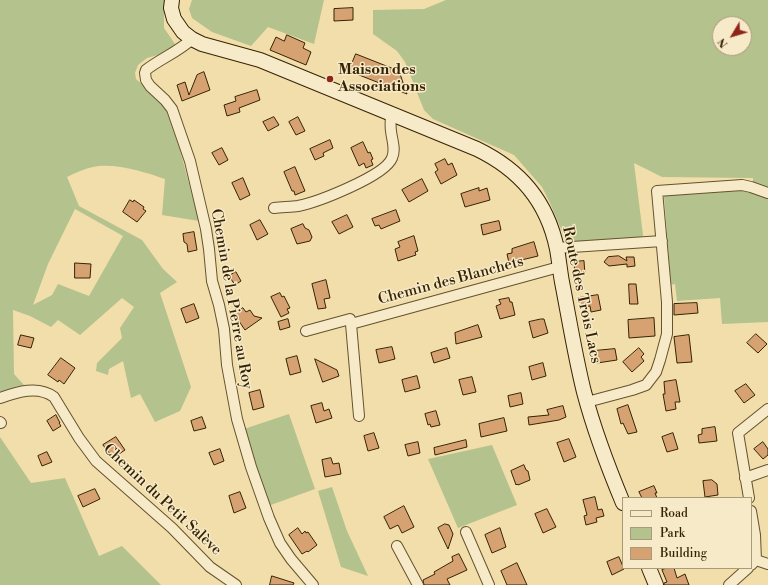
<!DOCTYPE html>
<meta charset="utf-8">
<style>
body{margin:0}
#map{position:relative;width:768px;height:585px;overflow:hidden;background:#f1deab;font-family:"Libre Bodoni",serif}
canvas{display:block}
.legend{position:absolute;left:622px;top:497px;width:130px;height:72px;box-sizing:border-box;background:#f6eac8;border:1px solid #a99a7a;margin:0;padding:5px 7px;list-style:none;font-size:12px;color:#362304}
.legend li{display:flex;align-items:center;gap:8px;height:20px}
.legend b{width:20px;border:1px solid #a99a7a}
.north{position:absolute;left:712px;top:16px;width:40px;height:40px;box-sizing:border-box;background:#f6eac8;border:1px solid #a99a7a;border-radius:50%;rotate:232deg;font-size:11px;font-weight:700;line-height:16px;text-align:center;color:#362304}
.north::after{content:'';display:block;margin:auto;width:14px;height:18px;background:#8f2418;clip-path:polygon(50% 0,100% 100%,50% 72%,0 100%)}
</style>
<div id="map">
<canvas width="768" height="585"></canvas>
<ul class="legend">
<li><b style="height:5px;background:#f6eac8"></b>Road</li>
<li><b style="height:11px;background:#b4c28d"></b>Park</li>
<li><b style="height:11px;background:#d7a272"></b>Building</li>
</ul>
<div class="north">N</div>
</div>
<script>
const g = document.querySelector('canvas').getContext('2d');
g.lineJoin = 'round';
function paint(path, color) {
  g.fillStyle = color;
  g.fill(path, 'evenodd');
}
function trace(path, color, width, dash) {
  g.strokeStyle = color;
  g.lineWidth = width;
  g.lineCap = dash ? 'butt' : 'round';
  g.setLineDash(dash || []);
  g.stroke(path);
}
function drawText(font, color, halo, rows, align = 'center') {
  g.font = font + ' "Libre Bodoni",serif';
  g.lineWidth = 3;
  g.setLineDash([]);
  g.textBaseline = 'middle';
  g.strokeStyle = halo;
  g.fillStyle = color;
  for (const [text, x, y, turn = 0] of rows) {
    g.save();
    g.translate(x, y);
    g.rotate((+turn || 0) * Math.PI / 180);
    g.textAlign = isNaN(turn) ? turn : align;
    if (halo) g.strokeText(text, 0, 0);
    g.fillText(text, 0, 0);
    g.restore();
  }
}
paint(new Path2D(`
 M0,0H164V28L175,44L169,52L147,58L138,65L135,73L136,79L160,100L165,107L180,150L199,221L162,215L165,179C146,172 113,162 93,167C84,169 75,173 67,177L79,206L142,240L163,269L177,282L160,293L191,387L180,411L155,422L140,394L131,398L123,361L109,369L108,375L96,371L97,363L122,338L120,328L134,307L122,298L80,335L58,320L51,327L30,316L13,310L14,374L24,385L18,389L0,394ZM75,209L123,236L89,296L58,284L52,295L33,305L48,264Z
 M192,0H324L314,44L268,27L251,46L212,32L192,18L189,9Z
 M446,0H768V322L722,324L720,298L677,301L675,284L671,285L664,196L753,190V178L662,177L634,163L643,235L642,238L569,243L566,241L550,203L542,187L514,155L433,119L424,110L405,62L397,51L373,34V10L424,9ZM720,24H744V48H720Z
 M289,414L315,489L268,506L244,429Z
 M0,437L31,483L65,478L99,556L122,546L161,585H0Z
 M492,445L517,505L458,528L428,459Z
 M332,487L347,531L368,576L341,567L318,491Z`), '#b4c28d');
const building = new Path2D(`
 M353,8V20L334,21V9Z
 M287,35L305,43L303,48L311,52L306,65L270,50L276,37L284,41Z
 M356,54L399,71L407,94L349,71Z
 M204,72L210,90L182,101L177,85L185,82L189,95L197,75Z
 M257,90L260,100L239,108L240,112L227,116L224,105L236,101L235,97Z
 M274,117L279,125L268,131L263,122Z
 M298,117L305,131L296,135L289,122Z
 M330,140L333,148L323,153L324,156L315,160L310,149Z
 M363,142L368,153L370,152L373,159L371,160L373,165L366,168L364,163L359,166L351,148Z
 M222,148L228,160L219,165L212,153Z
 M445,159L448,165L452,163L457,175L441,184L435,172L438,170L435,164Z
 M295,167L305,191L295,195L294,191H292L284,172Z
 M243,178L250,195L240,200L232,183Z
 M422,179L428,191L409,202L402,190Z
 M479,188V191L487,188L490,200L465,207L461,194Z
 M130,200L133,202L134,200L144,207L143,209L146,211L137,222L123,212Z
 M396,210L400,221L381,229L379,225L375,226L372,219Z
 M347,215L353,227L339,234L332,222Z
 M260,220L268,234L257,240L250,225Z
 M499,221L501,230L483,235L481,225Z
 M303,224L305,228L309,230L312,237L310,241L297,244L291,229Z
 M194,232L197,250L188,252L187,244L184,242L183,234Z
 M414,236L418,251L415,252L416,255L398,261L395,249L400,247L398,242Z
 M534,242L538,256L509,263L507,254L512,253V249Z
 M619,256L627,261L626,257H634L635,266L627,267V264L609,266L604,262L608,257Z
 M584,261L585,275H575L574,262Z
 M75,263L91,264L90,278H75Z
 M236,272L241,281L235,285L229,276Z
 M326,280L330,298L324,299L326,308L318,309L312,284Z
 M629,284H636L638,304H630Z
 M280,293L282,297L284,296L290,308L287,309L289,313L281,317L271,297Z
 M598,295L601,310L591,312L590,306L580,307L579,298Z
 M509,298L510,302H512L515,315L500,319L496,306L501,304L499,300Z
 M697,303L698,313L674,315V304Z
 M194,304L199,318L186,323L181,309Z
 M243,308L246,312L250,310L254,316L262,318L245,330L234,314Z
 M654,318L655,336L629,338L628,320Z
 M288,319L290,327L280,330L278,322Z
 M541,319H544L548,333L533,338L529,322Z
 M478,325L482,337L456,344L455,333Z
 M756,334L767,344L758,353L747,343Z
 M21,335L34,338L31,348L18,345Z
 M689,335L692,362L677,363L674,337Z
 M392,347L395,359L379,363L376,350Z
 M447,348L450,358L434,363L431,353Z
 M639,348L644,354L641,357L644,361L632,372L623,362Z
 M615,349L617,360L597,363L594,351Z
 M297,356L301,372L290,375L286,359Z
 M61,358L75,368L64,384L59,380L58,382L48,375Z
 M315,359L337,370L339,376L323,382Z
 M543,363L546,376L532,380L529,367Z
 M417,376L420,388L405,392L402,380Z
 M472,377L476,392L463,395L459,380Z
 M676,380L680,402H675L676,409L666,411L663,394H665L664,382Z
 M746,384L755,395L744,403L735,391Z
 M260,390L264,407L253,410L249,393Z
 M521,393L523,404L510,407L508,396Z
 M322,403L324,411L329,409L332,418L316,423L311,406Z
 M628,405L637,432L628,434L623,423L621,424L617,409Z
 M563,406L566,417L559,420L529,425L528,417L549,415L547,410Z
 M436,411L440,425L431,427L430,424L428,425L425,414Z
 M56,415L60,423H59L61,426L53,431L47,421Z
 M202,417L206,428L194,431L191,421Z
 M504,418L507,431L481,437L479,424Z
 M715,427L717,441L699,443L698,435L702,434V429Z
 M374,433L379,448L368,451L364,436Z
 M673,433L678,449L667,452L662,437Z
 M116,437L125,450L113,458L103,445Z
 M569,439L576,457L564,462L557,443Z
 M466,440L467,447L435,455L434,448Z
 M418,442L420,453L408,456L405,445Z
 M763,442L768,449V455L763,459L754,449Z
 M220,449L224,461L214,465L209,453Z
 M47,452L52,462L42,466L38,456Z
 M331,458L333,464L339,463L341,474L325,477L322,460Z
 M524,465L526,470L528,471L530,480L518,485L517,484L516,485L511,471Z
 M712,480L717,484L718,495L705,497L703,481Z
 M654,486L657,493H655L657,498H642L639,492Z
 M95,489L100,499L83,507L78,496Z
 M240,492L246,508L234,513L229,496Z
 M595,497L598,510L602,509L604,516L596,518L597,522L586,525L584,516L587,515L583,500Z
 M404,506L414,527L402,533L398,525L390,529L384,517Z
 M547,509L556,527L543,533L535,514Z
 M445,524L449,525L453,534L448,549L438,528Z
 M298,528L302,534L305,531L306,533L308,532L317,545L308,552L307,551L302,554L289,535Z
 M500,528L506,547L492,553L485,535Z
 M459,554L467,570L447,579L450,585H424L423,580L435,574L434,572L453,561L452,557Z
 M619,557L624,569L612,575L607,562Z
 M517,563L527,585H507L501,571Z
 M667,568H674L677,578L685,574L689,585H664V583L667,582L662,570Z
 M272,576L294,583L293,585H270Z`);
paint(building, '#d7a272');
trace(building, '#362304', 1);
const street = new Path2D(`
 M192,39C178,52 160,59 146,70L145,73L146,80L150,86L165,100L172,109L190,161L206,229L209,249L212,281L219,305L224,329L227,365L237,419L251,467L269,518L280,543L291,559L313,585
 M274,208C282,207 291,207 298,206C318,202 385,176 392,158C396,149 392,141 391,131C390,125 391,119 391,113
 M557,248L662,241
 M351,324L359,416
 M306,331L350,319L351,324L559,267
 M0,398C17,392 38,385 54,397L79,438L96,461L172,528L210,567L236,585
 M587,402L632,390L646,385L656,372L660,360L667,334V302L657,191L742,185L751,187L768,193
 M0,422L1,423
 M745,478L768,470
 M749,498L738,433L768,409
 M751,511L755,535L756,560L751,565
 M466,532L489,585
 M397,546L418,585
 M756,560L768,564
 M729,585L748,568`);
const secondary = new Path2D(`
 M172,0L171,8L174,19L183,32L192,39L202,44L260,60L477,149C520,170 547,201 557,249C559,260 560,271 562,282C569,318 575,356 584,392C594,430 608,467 623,503
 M649,568L656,585`);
trace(street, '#65522e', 12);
trace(secondary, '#362304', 16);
trace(street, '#f6eac8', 10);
trace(secondary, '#f6eac8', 14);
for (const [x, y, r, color] of [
 [330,79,4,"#8f2418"]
]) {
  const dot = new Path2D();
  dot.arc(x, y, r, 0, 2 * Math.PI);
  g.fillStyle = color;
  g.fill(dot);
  trace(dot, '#f6eac8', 1.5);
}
drawText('bold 15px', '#362304', '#f6eac8', [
 ["Maison des",338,70],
 ["Associations",338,87]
], 'left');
drawText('15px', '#362304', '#f6eac8', [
 ["Chemin des Blanchets",451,281,-15],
 ["Route des Trois Lacs",581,295,78],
 ["Chemin de la Pierre au Roy",231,299,80],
 ["Chemin du Petit Salève",162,500,43]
]);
</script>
